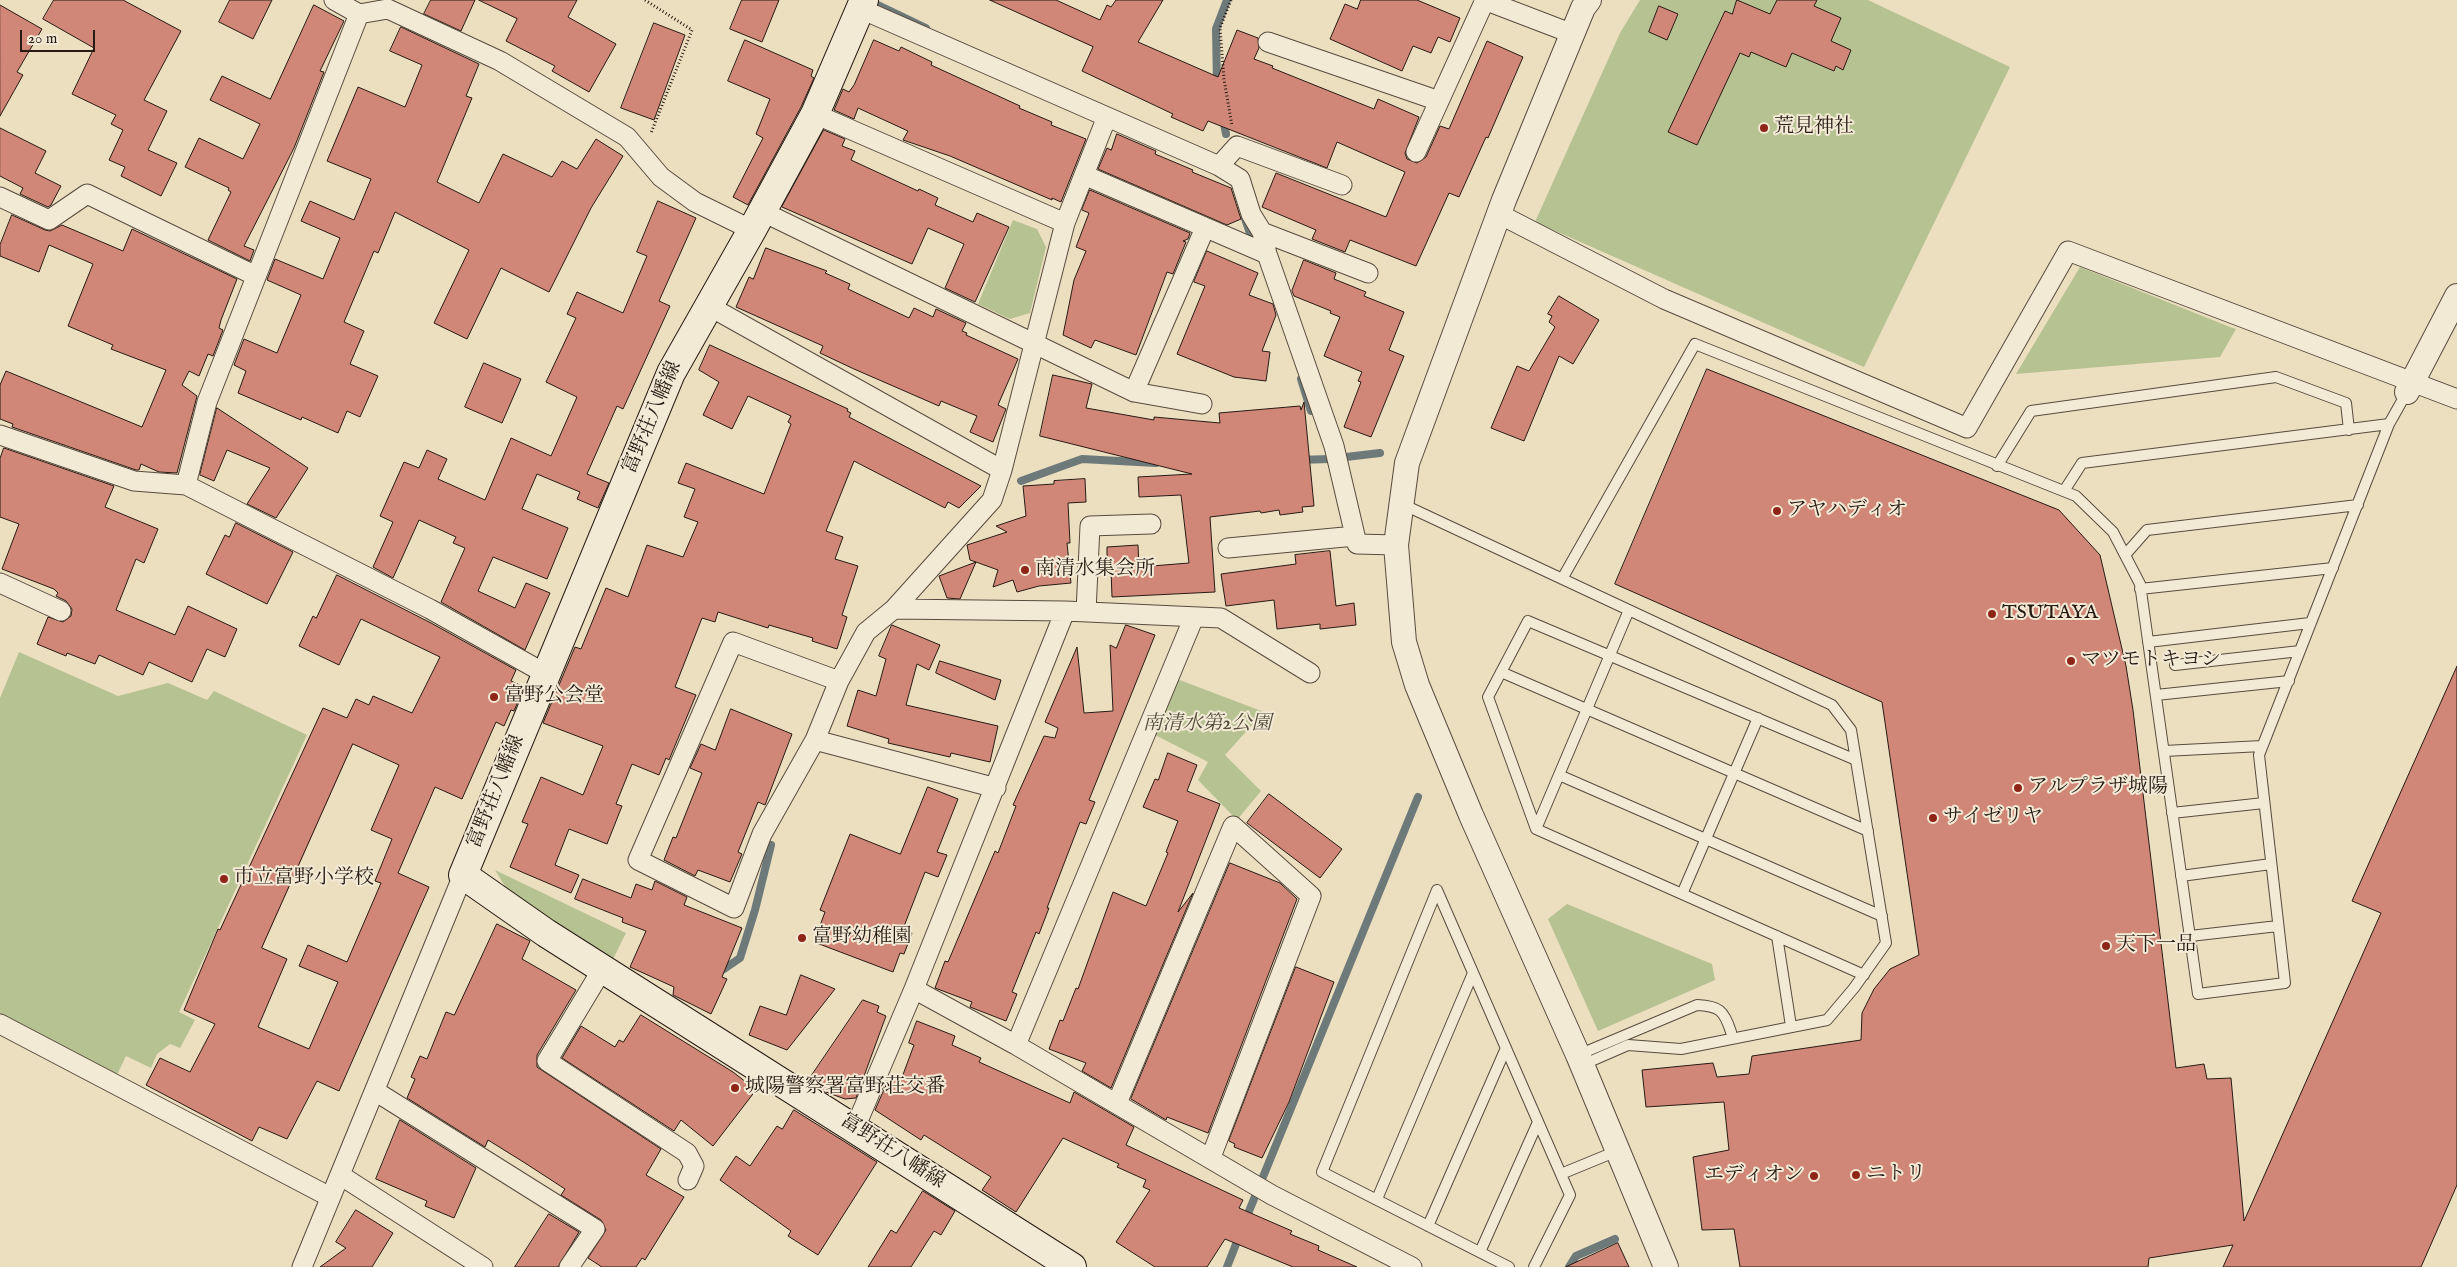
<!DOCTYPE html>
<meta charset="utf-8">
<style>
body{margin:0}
#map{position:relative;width:2457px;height:1267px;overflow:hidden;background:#ecdfc0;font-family:"IM FELL English",serif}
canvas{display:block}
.scale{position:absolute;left:20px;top:30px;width:75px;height:22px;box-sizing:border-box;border:2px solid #271a13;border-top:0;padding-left:6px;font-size:15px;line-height:18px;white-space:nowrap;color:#271a13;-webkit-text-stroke:4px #f3ead6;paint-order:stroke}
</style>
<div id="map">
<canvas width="2457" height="1267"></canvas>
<div class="scale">20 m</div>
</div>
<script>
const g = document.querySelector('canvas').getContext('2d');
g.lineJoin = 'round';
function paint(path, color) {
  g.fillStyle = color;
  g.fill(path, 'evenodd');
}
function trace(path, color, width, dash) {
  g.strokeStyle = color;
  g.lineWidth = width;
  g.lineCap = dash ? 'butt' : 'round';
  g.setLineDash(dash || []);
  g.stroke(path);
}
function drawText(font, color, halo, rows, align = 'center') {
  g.font = font + ' "IM FELL English","Noto Serif JP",serif';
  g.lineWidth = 4;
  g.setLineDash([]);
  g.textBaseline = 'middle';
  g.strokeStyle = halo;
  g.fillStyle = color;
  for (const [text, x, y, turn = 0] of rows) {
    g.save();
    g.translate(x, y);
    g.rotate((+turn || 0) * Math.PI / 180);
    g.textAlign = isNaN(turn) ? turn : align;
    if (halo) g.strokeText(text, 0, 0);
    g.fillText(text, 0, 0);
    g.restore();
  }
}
paint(new Path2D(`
 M1640,0H1868L2010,67L1864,367L1535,222L1620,33Z
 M1013,220L1037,229L1046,247L1030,313L1010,319L978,304Z
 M2080,267L2230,327L2236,329L2220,357L2016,374Z
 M19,652L118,696L168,683L207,700L214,691L307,735L179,1012L195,1020L180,1048L170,1044L157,1054L151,1068L126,1056L116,1077L0,1014V698Z
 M1177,679L1264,712L1225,755L1261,791L1237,820L1198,780L1208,762L1155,735Z
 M495,870L626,933L613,959L511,896Z
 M1567,904L1712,964L1715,980L1598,1031L1548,919Z`), '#b7c292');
trace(new Path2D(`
 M878,5L926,28
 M1217,85L1216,29L1227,0
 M1223,119L1226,134
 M1245,219L1251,236
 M1301,379L1311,411
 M1346,457L1380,453
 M1299,460L1329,459
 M1021,481L1082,459L1156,463
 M724,969L740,958L755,910L771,845
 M1245,1221L1418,797
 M1227,1267L1240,1234
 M1569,1267L1576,1256L1615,1239`), '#6e7a79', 8);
const building = new Path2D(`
 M54,0H123L181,31L144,100L167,111L148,150L177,163L161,196L121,176L125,167L109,160L123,130L111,124L116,115L72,94L94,48L43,19Z
 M230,0H272L253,39L219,22Z
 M431,0H475L461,31L424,14Z
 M479,0H577L568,17L616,44L589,92L552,71L555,66L506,41L517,19Z
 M742,0H779L762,42L730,29Z
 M990,0H1056L1100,20L1107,5L1111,7L1116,0H1163L1138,42L1218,77L1237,30L1258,38L1259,48L1254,59L1273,66L1272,68L1374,109L1378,99L1419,117L1405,153L1407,159L1417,163L1426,157L1440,126L1449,129L1487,41L1523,57L1488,138L1486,137L1459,197L1449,193L1416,266L1350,240L1345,252L1312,239L1316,230L1262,207L1276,173L1386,217L1405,172L1337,142L1327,168L1208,121L1203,131L1171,117L1173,114L1082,71L1093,47Z
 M1361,0H1417L1460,18L1450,42L1438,37L1431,53L1413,46L1402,71L1330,39L1345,4L1357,9Z
 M1737,0L1770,14L1777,0H1817L1814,6L1841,18L1831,41L1851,50L1843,70L1836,66L1834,71L1792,53L1786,67L1751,52L1749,57L1740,53L1697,145L1668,132L1725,11L1732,14Z
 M0,5L42,29L17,72L23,75L0,116Z
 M314,5L344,21L320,71L324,72L294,148L244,246L254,250L250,261L208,240L231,192L228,190L229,188L185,167L199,138L243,159L260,124L210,100L222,76L270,99Z
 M1659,6L1678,14L1667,40L1649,32Z
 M654,23L685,35L654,120L621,108Z
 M401,27L479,64L466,96L472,98L437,182L479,203L503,154L552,177L562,161L577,169L596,139L623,156L591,208L549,292L501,268L467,339L434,323L469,250L395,212L378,253L374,251L344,322L364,331L350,364L378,376L360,417L347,411L338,433L302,417L301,420L238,393L246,371L234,365L244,339L277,353L301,295L267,280L275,259L323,279L340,238L301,221L310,201L354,220L371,179L327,161L358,87L405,107L422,65L390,51Z
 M745,40L813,70L811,76L814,78L801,107L748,205L733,197L763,138L756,134L770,99L728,81Z
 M874,40L899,51L901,47L932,62L931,65L1020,106L1019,108L1052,122L1051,125L1086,139L1061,202L1052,198V200L950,156L903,140L908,131L858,108L854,119L834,110L843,89L849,92L854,85Z
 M0,128L46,151L35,173L61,186L51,205L48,207L20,194L23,188L0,176Z
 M824,130L845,139L842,146L855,151L851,160L918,191L919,189L938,198L935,205L973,222L977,213L1009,227L975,302L945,288L964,244L928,228L912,264L782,207Z
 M1117,134L1156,151L1155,154L1193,170L1192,172L1231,188L1241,219L1227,225L1098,169L1107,148L1111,150Z
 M1090,190L1190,233L1188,239L1183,241L1186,242L1173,274L1167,272L1136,355L1095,340L1091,348L1063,335L1074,280L1086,251L1076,247L1089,213L1082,210Z
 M658,201L696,218L659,301L670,306L623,409L617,406L587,474L609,483L598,508L577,499L580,492L537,474L522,509L568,528L547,579L493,557L478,591L515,608L526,583L550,593L525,650L441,602L465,548L453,543L456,537L419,520L393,578L373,567L393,522L380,516L404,462L419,468L427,450L447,459L438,479L485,500L511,438L551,456L577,397L546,382L576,318L567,314L577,292L623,313L647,256L637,252Z
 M12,215L45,230L50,231L62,225L123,251L132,229L237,279L221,320L219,328L223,330L213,356L208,354L199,376L189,371L182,385L197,396L177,473L159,472L141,464L139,470H136L12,427L13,424L0,419V385L6,371L142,427L166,370L111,349L113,345L68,326L93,264L49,245L39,272L0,256V245Z
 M766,248L827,271L825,273L850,284L848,289L909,318L914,308L933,317L936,309L966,323L962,331L967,333L966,335L1018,359L998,405L1006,409L993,442L970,432L977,416L941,401L939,406L854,369L820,353L823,346L736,307L749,277L753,279Z
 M1207,251L1258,273L1249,295L1273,304L1276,315L1262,351L1270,352L1266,381L1234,377L1177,354L1205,286L1194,282Z
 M1304,260L1336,273L1334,279L1366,292L1364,296L1404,312L1389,350L1404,356L1371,437L1344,427L1361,382L1358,381L1362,372L1324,356L1340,317L1330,313L1331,311L1294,296L1292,291Z
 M1559,296L1599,320L1573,364L1559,356L1524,441L1491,428L1517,366L1529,371L1555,327L1549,322L1552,316L1548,314Z
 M710,345L848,409L847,411L851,413L849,417L981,486L959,508L948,502L945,508L854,461L826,531L843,537L835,559L858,566L842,615L847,617L837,649L812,641L813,638L769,625L768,628L718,612L715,622L702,618L675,687L696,695L669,760L666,758L659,775L632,764L616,804L622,806L607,844L569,829L555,865L579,875L571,893L510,867L528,824L522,822L541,777L583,795L603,746L543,723L575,647L581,649L606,588L628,597L647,545L683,557L698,522L684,517L695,489L678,483L686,463L764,494L791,424L788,422L791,416L748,396L732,429L703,415L719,382L699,370Z
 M484,363L521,379L502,423L465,407Z
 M1707,369L2059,510L2100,555L2126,666L2133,710L2176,1068L2204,1064L2207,1079L2231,1078L2244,1221L2381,913L2352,901L2457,666V1185L2421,1267H2223L2233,1245L2149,1258L2148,1267H1740L1734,1229L1702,1230L1693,1157L1729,1150L1724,1102L1646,1107L1642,1070L1713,1063L1717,1077L1749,1074L1752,1056L1861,1040L1862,1013L1874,989L1890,969L1919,955L1882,702L1615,584Z
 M1053,375L1092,384L1086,408L1154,420V417L1220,423L1219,413L1300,406L1301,410L1304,402L1314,506L1302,507L1303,512L1280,515L1279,510L1261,513L1260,511L1210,517L1215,592L1112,597L1111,570H1107V547L1138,545L1139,567L1189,563L1181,495L1139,497L1138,477L1192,474L1040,436Z
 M217,408L308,468L276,518L247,504L270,468L227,450L214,481L200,475Z
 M4,448L114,486L105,507L158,529L144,563L136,559L116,610L175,635L188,606L237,629L225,657L207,649L192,682L149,662L143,675L99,655L95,664L67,653L66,656L37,644L48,617L63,622L71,616L72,609L66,601L56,596L58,593L54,589L2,569L19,524L0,517V459Z
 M1085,479L1086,502L1068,503L1070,543H1067L1071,583L1039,586L1017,592L1013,580L993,587L998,570L976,562L960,599L947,598L939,576L976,562L970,560L967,545L1007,532L996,526L1026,516L1023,486L1054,484V481Z
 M236,523L293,552L267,604L206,574L225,535L229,537Z
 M1330,551L1336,606L1354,603L1356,625L1320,629V624L1277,629L1274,600L1226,606L1221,574L1296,564L1295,555Z
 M337,575L431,623L516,670L511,681L524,687L514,711L511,710L504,726L496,722L462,799L435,787L398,873L429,887L339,1091L317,1081L287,1139L259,1127L252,1141L146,1085L160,1058L190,1072L215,1024L184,1010L218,929L220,930L323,708L347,718L356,699L369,705L373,696L412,713L440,657L361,619L339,665L299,646L313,616L316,618ZM353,744L399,765L371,830L392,839L375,881L381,883L347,962L308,945L299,966L338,982L309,1049L258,1027L287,959L262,948Z
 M892,625L940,645L929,670L917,664L906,705L998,726L990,762L951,753L950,757L888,743L889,739L847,726L858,690L876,696L886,659L879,656Z
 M1126,625L1155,635L1089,800L1095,802L1086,824L1080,822L1047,908H1049L1039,934L1036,932L1012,992L1017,994L1006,1021L970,1007L972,1002L935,988L945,961L948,962L995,851L998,853L1016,806L1013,805L1044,736L1055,738L1058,728L1045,722L1077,647L1084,713L1113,711L1110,645L1116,648Z
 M940,661L1001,680L995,700L936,673Z
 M731,709L792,734L765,805L758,802L738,852L742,854L730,882L698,870L695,876L664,860L673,837L676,838L702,773L690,768L701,744L715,750Z
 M1168,753L1197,765L1187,791L1220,804L1178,912L1193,893L1111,1088L1082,1071L1086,1063L1049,1049L1060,1020L1063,1021L1076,988L1078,989L1113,892L1146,906L1168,853L1166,852L1178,821L1143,807L1155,779L1158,780Z
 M928,787L958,799L937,852L947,855L938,877L925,872L903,929L912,933L904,954L900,953L893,972L814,942L825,912L820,910L850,834L900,854Z
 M1269,794L1342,849L1320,878L1247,823Z
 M1230,863L1280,883L1297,899L1208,1133L1167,1117L1166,1120L1131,1099Z
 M583,879L631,898L636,884L652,890L655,881L687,897L684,905L742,928L722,977L727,979L711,1014L673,995L674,987L630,967L646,931L622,922L623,918L575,899Z
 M497,924L530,941L522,959L576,990L537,1055V1067L661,1149L646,1175L684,1197L645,1260L642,1258L636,1267H602L588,1258L606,1230L601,1220L561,1195L565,1189L525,1163L488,1140L485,1147L407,1098L415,1079L411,1077L420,1056L427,1059L446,1012L454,1015Z
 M1296,967L1334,982L1289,1102L1262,1158L1234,1147L1235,1144L1229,1141Z
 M801,975L835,989L787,1050L749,1035L760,1006L786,1015Z
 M863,1000L879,1006L877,1012L886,1016L856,1098L845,1099L823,1091L808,1081Z
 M641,1015L733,1072L756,1090L713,1146L681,1120L674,1131L562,1058L581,1026L615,1047L619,1040L623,1042Z
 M917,1021L955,1036L952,1045L981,1058L979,1062L1070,1103L1074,1092L1134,1127L1126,1145L1243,1200L1239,1208L1292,1231L1290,1234L1319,1246L1318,1250L1357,1267H1293L1225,1239L1207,1267H1155L1116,1242L1150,1190L1143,1187L1146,1180L1117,1167L1119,1164L1063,1138L1016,1212L982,1190L991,1177L924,1135L921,1140L875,1110L890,1076L901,1080L914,1045L909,1043Z
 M794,1110L877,1162L818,1255L788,1236L791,1231L720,1180L736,1156L750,1166L777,1126L782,1129Z
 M400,1120L476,1168L454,1218L425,1206L427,1201L376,1179Z
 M923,1191L955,1211L941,1235L934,1231L911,1267H868L891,1230L896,1233Z
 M356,1210L393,1233L372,1267H320L346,1248L336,1242Z
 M549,1214L579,1232L558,1267H515Z
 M1618,1243L1629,1267H1566Z`);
paint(building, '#d18777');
trace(building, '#271a13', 1);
const service = new Path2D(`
 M1997,466L2031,411L2276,377L2346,403L2349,430
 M2064,491L2082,463L2389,424
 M1402,504L1832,705L1851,730L1886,943L1854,988L1827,1020L1681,1049L1628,1045L1582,1065
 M2125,555L2147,530L2358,505
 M1562,579L1695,344L2076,496L2113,532L2140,584L2198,994L2285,983L2259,755L2389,424L2407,392
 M2140,589L2333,568
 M1629,610L1536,829L1864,975
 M2148,642L2310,623
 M2175,665L2300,651
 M1501,672L1868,831
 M2156,695L2289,681
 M2164,751L2262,746
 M1559,775L1882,916
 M2172,813L2264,803
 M1536,829L1488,697L1528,621L1856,760
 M2181,876L2271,864
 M1437,890L1322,1172L1509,1267
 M1437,890L1570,1195L1534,1267
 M1682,894L1758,718
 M1777,936L1791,1026
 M2190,936L2278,926
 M1578,1055L1697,1005C1719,1006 1724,1010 1731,1032
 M1561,1174L1617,1151
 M1377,1199L1473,973
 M1428,1226L1506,1048
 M1480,1252L1538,1122`);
const minor = new Path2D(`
 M334,0L359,14L388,9L500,61L627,137L661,177L695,202L752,230
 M1484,0L1573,34
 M861,9L1219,166L1240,179L1251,214L1262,232L1267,254L1334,446L1357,544L1396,545
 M1268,42L1439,101
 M815,114L1065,223
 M1416,152L1485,0
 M1219,166L1237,146L1342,185
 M1084,175L1267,254
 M0,197L49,220L87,194L256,276
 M761,211L1134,392L1202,404
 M1499,214L1664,299L1967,428L2068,251L2457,399
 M1262,232L1368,273
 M707,305L1002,470
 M1134,392L1205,228
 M0,435L134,481L186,485L430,609L546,674
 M186,485L207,402L359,14
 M1228,548L1355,536
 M0,583L61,611
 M894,609L1065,611L1221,618L1310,673
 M1086,612L1090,526L1151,524
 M839,681L733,642L638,860L734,908L762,834L815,740L839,681L866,632L894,609L992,500L1002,470L1065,223L1106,119
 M815,740L996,788
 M603,968L547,1061L687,1153L694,1166L688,1180
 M914,989L1016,1045L1272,1195L1412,1267
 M0,1024L330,1197
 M1016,1045L1194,617
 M375,1091L595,1229L569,1267
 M1117,1103L1233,826L1311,896L1211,1157
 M855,1128L914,989L1065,611
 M340,1175L483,1267
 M302,1267L463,875`);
const tertiary = new Path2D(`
 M1589,0L1583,8L1504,200L1407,463L1396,545L1404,642L1417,685L1471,815L1578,1055L1666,1267
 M2407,392L2457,296`);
const secondary = new Path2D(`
 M864,0L815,114L752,230L671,373L463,875L546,933L1072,1267`);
trace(service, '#584b3e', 12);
trace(minor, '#584b3e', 21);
trace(tertiary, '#584b3e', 26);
trace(secondary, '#271a13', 30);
trace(new Path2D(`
 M645,0L692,30L651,133
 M1231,0L1220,28L1224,79L1232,126`), '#271a13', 3, [1, 2.5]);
trace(service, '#f3ead6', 10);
trace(minor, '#f3ead6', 19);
trace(tertiary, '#f3ead6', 24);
trace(secondary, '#f3ead6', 28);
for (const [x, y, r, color] of [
 [1764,128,5,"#8f2418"],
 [1777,511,5,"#8f2418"],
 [1025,570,5,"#8f2418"],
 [1992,614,5,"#8f2418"],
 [2071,661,5,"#8f2418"],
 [494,697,5,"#8f2418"],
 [2018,788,5,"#8f2418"],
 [1933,818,5,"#8f2418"],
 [224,879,5,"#8f2418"],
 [802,938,5,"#8f2418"],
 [2106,946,5,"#8f2418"],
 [735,1088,5,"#8f2418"],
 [1856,1175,5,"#8f2418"],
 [1814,1176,5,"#8f2418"]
]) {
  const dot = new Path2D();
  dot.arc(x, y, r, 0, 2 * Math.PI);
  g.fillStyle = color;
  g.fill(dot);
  trace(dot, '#f3ead6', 2);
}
drawText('20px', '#271a13', '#f3ead6', [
 ["荒見神社",1774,128],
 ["アヤハディオ",1787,511],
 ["南清水集会所",1035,570],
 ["TSUTAYA",2002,614],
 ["マツモトキヨシ",2081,661],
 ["富野公会堂",504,697],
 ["アルプラザ城陽",2028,788],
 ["サイゼリヤ",1943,818],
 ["市立富野小学校",234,879],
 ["富野幼稚園",812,938],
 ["天下一品",2116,946],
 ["城陽警察署富野荘交番",745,1088],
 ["ニトリ",1866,1175],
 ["エディオン",1804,1176,"right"]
], 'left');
drawText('20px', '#271a13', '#f3ead6', [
 ["富野荘八幡線",653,418,-67],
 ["富野荘八幡線",497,792,-68],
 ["富野荘八幡線",892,1152,33]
]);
drawText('italic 20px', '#524c39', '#f3ead6', [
 ["南清水第2公園",1207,725]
]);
</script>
